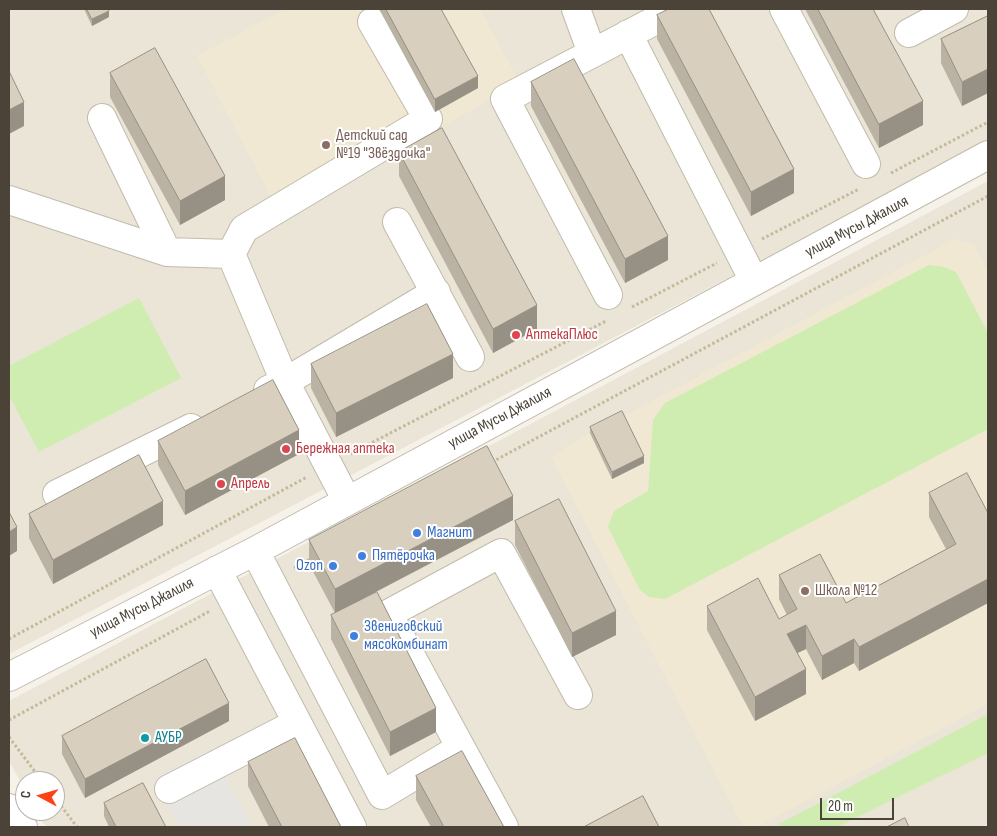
<!DOCTYPE html>
<meta charset="utf-8">
<style>
body{margin:0}
#map{position:relative;width:997px;height:836px;overflow:hidden;background:#f6f2e9;font-family:"Sofia Sans Condensed",sans-serif}
canvas{display:block}
.frame{position:absolute;inset:0;border:10px solid #4b4337;pointer-events:none}
.north{position:absolute;left:15px;top:771px;width:50px;height:50px;box-sizing:border-box;background:#fff;border:1px solid #b7b4af;border-radius:50%;rotate:276deg;font-size:14px;font-weight:700;line-height:20px;text-align:center;color:#4b4337}
.north::after{content:'';display:block;margin:auto;width:18px;height:22px;background:#ff4117;clip-path:polygon(50% 0,100% 100%,50% 72%,0 100%)}
.scale{position:absolute;left:820px;top:798px;width:74px;height:22px;box-sizing:border-box;border:2px solid #4b4337;border-top:0;padding-left:6px;font-size:15px;line-height:18px;white-space:nowrap;color:#4b4337;-webkit-text-stroke:4px #fff;paint-order:stroke}
</style>
<div id="map">
<canvas width="997" height="836"></canvas>
<div class="frame"></div>
<div class="north">С</div>
<div class="scale">20 m</div>
</div>
<script>
const c = document.querySelector('canvas').getContext('2d');
c.lineJoin = 'round';
function fillPath(path, color) { c.fillStyle = color; c.fill(path, 'evenodd'); }
function stroke(path, color, width, dash) { c.strokeStyle = color; c.lineWidth = width; c.lineCap = dash ? 'butt' : 'round'; c.setLineDash(dash || []); c.stroke(path); }
function write(font, color, halo, rows, align = 'center') {
  c.font = font + ' "Sofia Sans Condensed",sans-serif'; c.lineWidth = 4; c.setLineDash([]); c.textBaseline = 'middle'; c.strokeStyle = halo; c.fillStyle = color; for (const [text, x, y, turn = 0] of rows) {
    c.save(); c.translate(x, y); c.rotate((+turn || 0) * Math.PI / 180); c.textAlign = isNaN(turn) ? turn : align; if (halo) c.strokeText(text, 0, 0); c.fillText(text, 0, 0); c.restore();
  }
}
fillPath(new Path2D(`
 M9,9H988V142L9,654Z
 M988,181V827H48L43,823L37,811H55V781H25V790L9,761V701Z`), '#eae5d7');
fillPath(new Path2D(`
 M286,9H480L520,83L281,216L197,56Z
 M955,239L975,246L988,272V704L757,827H743L551,457L590,433L612,479L644,463L622,417Z`), '#f0e8d2');
fillPath(new Path2D(`
 M929,265L944,267L956,272L988,333V429L665,599L649,597L640,590L608,527L614,511L648,491L653,420L665,403Z
 M139,298L181,378L39,452L9,395V366Z
 M988,714V753L837,827H783L779,824Z`), '#cfedb0');
fillPath(new Path2D(`
 M210,748L252,827H179L153,779Z`), '#e7e5e1');
const minor = new Path2D(`
 M576,9L592,53
 M784,9L866,164
 M909,33L954,9
 M628,34L754,281
 M102,118L167,252
 M9,200L167,252L231,254L285,382L436,292
 M397,222L470,357
 M231,254L244,229L428,119L372,22
 M608,295L505,99L677,9
 M268,390L285,382L347,501
 M57,494L191,428
 M255,551L382,795L460,748
 M217,570L352,827
 M9,677L255,551L988,155
 M169,789L297,723
 M9,808L23,827
 M504,827L388,614L501,553L578,695`);
stroke(minor, '#c2bbab', 30);
stroke(new Path2D(`
 M891,173L988,122
 M762,239L859,189
 M632,307L717,263
 M350,454L606,321
 M492,462L988,196
 M294,568L312,558
 M9,639L307,477
 M9,720L210,611
 M9,737L42,781
 M55,798L77,827`), '#c5b89b', 3, [2.5, 2.5]);
stroke(minor, '#fff', 28);
fillPath(new Path2D(`
 M84,9H108L109,17L92,26Z
 M379,9H441L478,88L435,112Z
 M805,9H873L923,125L879,148Z
 M657,15L794,193L751,216L657,39Z
 M988,16V93L962,106L941,63V39Z
 M110,73L225,200L180,225L110,97Z
 M531,82L668,260L625,283L531,106Z
 M399,152L537,329L493,353L399,176Z
 M311,364L453,378L336,437L311,388Z
 M590,427L644,463L612,479L590,433Z
 M158,441L299,454L185,515L158,465Z
 M929,493L988,513V603L859,671L854,663L822,680L806,649L797,653L806,694L755,721L707,630V606L779,619L787,615L779,599V575L846,603L946,549L929,517Z
 M29,514L163,525L53,584L29,538Z
 M513,520L336,613L436,732L390,756L331,639V615L335,613L309,564V540Z
 M515,521L616,635L572,657L515,545Z
 M229,721L85,798L62,754V736Z
 M248,762L341,827H269L248,786Z
 M416,776L504,827H431L416,800Z
 M104,803L166,827H109L104,816Z`), '#bab2a3');
fillPath(new Path2D(`
 M109,11V17L92,26V19Z
 M988,69V93L962,106V82Z
 M478,76V88L435,112V99Z
 M923,101V125L879,148V124Z
 M24,102V126L9,134V110Z
 M794,169V193L751,216V192Z
 M225,176V200L180,225V201Z
 M668,236V260L625,283V259Z
 M537,305V329L493,353V329Z
 M453,354V378L336,437V413Z
 M299,430V454L185,515V491Z
 M644,456V463L612,479V472Z
 M513,496V520L335,613V589Z
 M163,501V525L53,584V560Z
 M17,527V551L9,556V532Z
 M988,579V603L859,671V647Z
 M616,611V635L572,657V633Z
 M806,625V649L787,658V634Z
 M854,639V663L822,680V656Z
 M806,669V694L755,721V697Z
 M229,703V721L85,798V779Z
 M436,708V732L390,756V732Z`), '#979185');
const building = new Path2D(`
 M87,9H108L109,11L92,19Z
 M386,9H441L478,76L435,99Z
 M669,9H709L794,169L751,192L657,15Z
 M818,9H873L923,101L879,124Z
 M988,16V69L962,82L941,39Z
 M155,48L225,176L180,201L110,73Z
 M574,59L668,236L625,259L531,82Z
 M9,71L24,102L9,110Z
 M442,128L537,305L493,329L399,152Z
 M427,304L453,354L336,413L311,364Z
 M273,380L299,430L185,491L158,441Z
 M622,411L644,456L612,472L590,427Z
 M487,446L513,496L335,589L309,540Z
 M139,455L163,501L53,560L29,514Z
 M967,473L988,513V579L859,647L854,639L822,656L806,625L787,634L806,669L755,697L707,606L758,578L779,619L797,609L779,575L820,554L846,603L956,544L929,493Z
 M559,499L616,611L572,633L515,521Z
 M9,512L17,527L9,532Z
 M377,592L436,708L390,732L331,615Z
 M206,659L229,703L85,779L62,736Z
 M295,738L341,827H282L248,762Z
 M462,751L504,827H444L416,776Z
 M143,783L166,827H116L104,803Z
 M643,796L659,827H584Z
 M905,818L909,827H887Z`);
fillPath(building, '#d8cfbe');
stroke(building, '#979185', 1);
for (const [x, y, r, color] of [
 [326,145,5,"#8d6e63"],
 [516,335,5,"#e0444e"],
 [286,449,5,"#e0444e"],
 [221,484,5,"#e0444e"],
 [417,533,5,"#3f7fe0"],
 [362,556,5,"#3f7fe0"],
 [333,566,5,"#3f7fe0"],
 [805,591,5,"#8d6e63"],
 [354,636,5,"#3f7fe0"],
 [145,738,5,"#0f9aa8"]
]) { const dot = new Path2D(); dot.arc(x, y, r, 0, 2 * Math.PI); c.fillStyle = color; c.fill(dot); stroke(dot, '#fff', 2); }
write('16px', '#785e54', '#fff', [
 ["Детский сад",336,136],
 ["№19 \"Звёздочка\"",336,154],
 ["Школа №12",815,591]
], 'left');
write('16px', '#4b4337', '#fff', [
 ["улица Мусы Джалиля",857,227,-28],
 ["улица Мусы Джалиля",500,418,-28],
 ["улица Мусы Джалиля",142,608,-27]
]);
write('16px', '#be3a42', '#fff', [
 ["АптекаПлюс",526,335],
 ["Бережная аптека",296,449],
 ["Апрель",231,484]
], 'left');
write('16px', '#366cbe', '#fff', [
 ["Магнит",427,533],
 ["Пятёрочка",372,556],
 ["Ozon",323,566,"right"],
 ["Звениговский",364,627],
 ["мясокомбинат",364,645]
], 'left');
write('16px', '#0d838f', '#fff', [
 ["АУБР",155,738]
], 'left');
</script>
